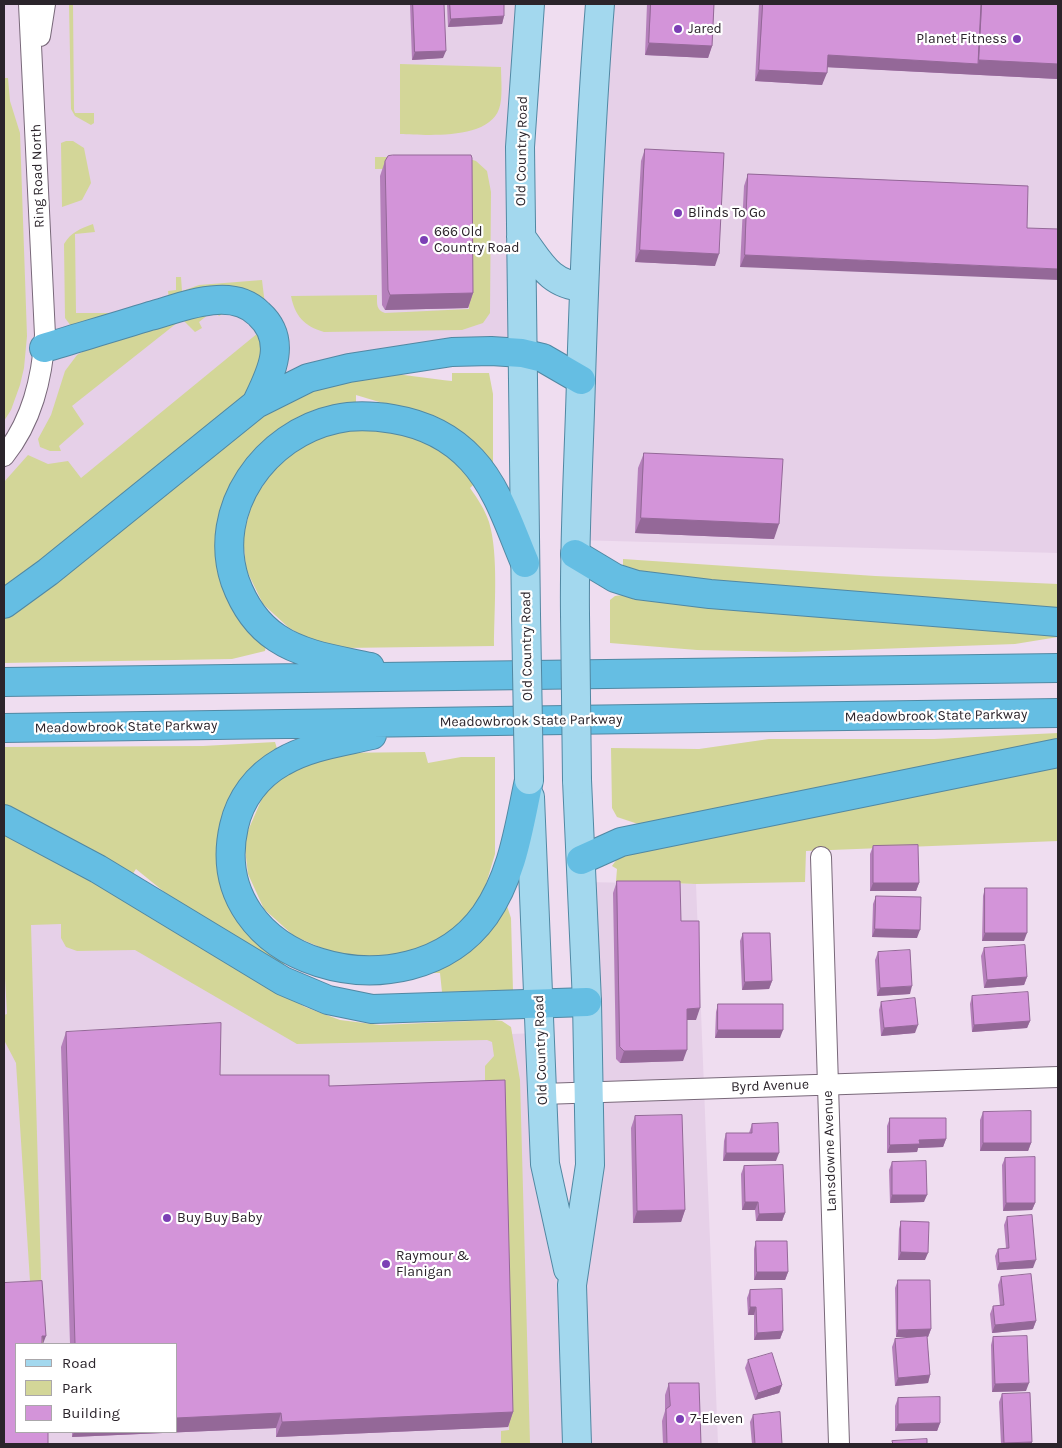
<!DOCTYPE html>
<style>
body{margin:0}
#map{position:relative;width:1062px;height:1448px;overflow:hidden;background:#efddf0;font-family:Karla,sans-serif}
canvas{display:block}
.frame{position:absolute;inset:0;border:5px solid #2b242b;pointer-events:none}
.legend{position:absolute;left:15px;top:1343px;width:162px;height:90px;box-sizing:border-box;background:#fff;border:1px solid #aaa7aa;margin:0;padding:6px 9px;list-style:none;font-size:15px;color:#2b242b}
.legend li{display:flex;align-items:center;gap:10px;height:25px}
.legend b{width:25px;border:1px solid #aaa7aa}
</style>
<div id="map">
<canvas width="1062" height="1448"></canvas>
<div class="frame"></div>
<ul class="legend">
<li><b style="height:6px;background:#a3d8ee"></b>Road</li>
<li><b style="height:14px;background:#d3d698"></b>Park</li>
<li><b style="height:14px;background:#d394d9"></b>Building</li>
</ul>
</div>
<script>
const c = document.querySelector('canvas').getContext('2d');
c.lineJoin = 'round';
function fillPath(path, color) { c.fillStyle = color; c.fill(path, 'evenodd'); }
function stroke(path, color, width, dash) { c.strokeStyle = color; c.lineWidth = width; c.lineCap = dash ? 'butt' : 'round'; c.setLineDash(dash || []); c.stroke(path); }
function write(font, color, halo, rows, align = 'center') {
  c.font = font + ' Karla,sans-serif'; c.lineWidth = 4.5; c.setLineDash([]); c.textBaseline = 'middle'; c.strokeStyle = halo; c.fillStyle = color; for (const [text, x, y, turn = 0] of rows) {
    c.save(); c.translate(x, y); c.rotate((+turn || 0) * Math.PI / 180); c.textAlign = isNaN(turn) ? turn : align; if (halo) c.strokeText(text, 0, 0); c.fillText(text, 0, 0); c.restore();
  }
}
fillPath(new Path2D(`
 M4,4H530L522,353L368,364L4,533Z
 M600,4H1058V553L575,540Z
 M4,876L300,1041L540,1033L571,1283L590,1165L582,882L696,884L718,1444H4ZM16,1344H176V1432H16Z`), '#e6d0e8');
fillPath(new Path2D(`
 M69,4H73L74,110L75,113H94V123L91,125L75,116L71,109Z
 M400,64L501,67C501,79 503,98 499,109C488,140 427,135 400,134Z
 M4,78H8L10,101L20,133L27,336L24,368L20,385L11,410L4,421Z
 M66,141H73L84,148L91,183L82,200L62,207L61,143Z
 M375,157H463L476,161L487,171L491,192L490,313L483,323L462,330L324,332C304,326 295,316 291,296L377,295C377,304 376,310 385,313L469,309L468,173L462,168L375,169Z
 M93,224L95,232L75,234L76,313H115L71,326L65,318L64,244C71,232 80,229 93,224Z
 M176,277H181L182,291L199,285L262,280L265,305L169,300L168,291L176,290Z
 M220,307L225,312L219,316L214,310L199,322L202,328L195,332L182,319L72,406L84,424L59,446L61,451H50L40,447L38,439L51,415L65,371L77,355L98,343Z
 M258,333H266L262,382L4,593V482L28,455L48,464L68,461L81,478Z
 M452,373H489L493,394V465L429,417L356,395V407L312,417L223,529L267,640L265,651L232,659L4,663V617L267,413C306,392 345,373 390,374C411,375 432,379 452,381Z
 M363,425L428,438L479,479L470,488C478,499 485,510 489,522C499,555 494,610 494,646L343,648L316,644L288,627L263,604L246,569L243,536L253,500L276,467L298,447L332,429Z
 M623,559L875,576L1058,584V609L636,577L623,569Z
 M630,594L1058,632V637L1015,644L795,652L697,650L610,643V600L615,596Z
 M1058,733V744L644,826L617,817L612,808L611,748L699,749L769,739H934Z
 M275,742L279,755L224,857L286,959L282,968L184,908L136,869L132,875L4,806V747L203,746Z
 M425,752L428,763L461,757H495V854L486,884L494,890L442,943L377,961L331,952L294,936L264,909L248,874L244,840L263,796L290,770L331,753Z
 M1058,764V841L806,851L805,882L696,884L616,881L617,869L612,866L617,859L628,851Z
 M4,831L102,883L305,1007L340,1020L380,1025L494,1020L502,1021L511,1027L520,1080L530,1444H501V1431L509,1430L500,1095L485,1084V1066L494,1056L492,1042L487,1040L297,1044L135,950L77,951L66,947L61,938V924L31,925L43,1344H34L16,1063L4,1040V1015L7,1014L4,960Z
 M506,903L511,918L513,991L442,992L440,973H422Z`), '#d3d698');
const street = new Path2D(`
 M40,36L45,4
 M4,456C32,421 42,379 45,335L29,4
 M821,857L839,1444
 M542,1094L1058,1077`);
const primary = new Path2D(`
 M521,237C540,262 549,285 584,287
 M575,614C574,536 579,457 581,379C585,254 590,129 600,4
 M526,615L520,147L530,4
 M577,780L587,1002L590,1165L572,1285L577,1444
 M530,797L545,1164L568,1269`);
const highway = new Path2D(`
 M44,348C80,337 115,327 150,316C172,310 194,301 217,300C233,299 248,303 259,314C289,341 270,375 256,404
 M575,554L615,578L637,585L710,594L1058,622
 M4,604L48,572L256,404L308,378L349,368L452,352L491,351L522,353L543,358L581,380
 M370,667C339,660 304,656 277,638C257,625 243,603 235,581C211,509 265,434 336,419C354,415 374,416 393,419C423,424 451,437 472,460C498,488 510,528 525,563
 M4,682L1058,668
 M4,728L1058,713
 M372,735C342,742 309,746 282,762C257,776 240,799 234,826C202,965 409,1021 485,915C513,875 519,827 529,780
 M4,819L98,869L283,981L328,1000L372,1009L587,1002
 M581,860L621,842L1058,753`);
stroke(street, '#786879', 22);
stroke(primary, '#5188a3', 30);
stroke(highway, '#5188a3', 30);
stroke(street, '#fff', 20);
stroke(primary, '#a3d8ee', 28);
stroke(highway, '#65bee3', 28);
const primaryBridge = new Path2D(`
 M575,614L577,780
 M526,615L529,780`);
stroke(primaryBridge, '#5188a3', 30, []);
stroke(primaryBridge, '#a3d8ee', 28);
fillPath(new Path2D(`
 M410,4H444L443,58L412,60Z
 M447,4H504V16L502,24L448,27Z
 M647,4H714L712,46L708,58L645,55Z
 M759,4H1058V79L827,67L822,85L755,81Z
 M645,149L715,266L635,262L641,161Z
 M385,161L473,293L468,308L385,310L382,305L380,176Z
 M748,174L1028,186L740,267L744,186Z
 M644,453L774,539L635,533L638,468Z
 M873,846L919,883L916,891H870V854Z
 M617,881L681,921L696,1020H687L683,1061L620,1063L616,1059L613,893Z
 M985,888L1024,941H982L983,896Z
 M876,896L917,938L872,937L873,904Z
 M743,933L772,981L769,989L742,990L740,941Z
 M984,948L1027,977L1024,985L984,988L981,956Z
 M878,952L910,994L877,996L875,960Z
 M972,996L1030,1021L1027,1028L972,1032L970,1004Z
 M881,1002L915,1033L881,1036L879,1010Z
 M718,1004L780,1038H715L716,1012Z
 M66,1032L220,1075L329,1086L513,1412L508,1427L276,1437V1428L72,1437V1432H176V1344H70L61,1047Z
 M983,1112L1031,1143L1028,1151H980V1120Z
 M635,1116L685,1210L681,1222L633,1223L631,1128Z
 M890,1118L946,1139L943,1147L918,1148L917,1152L887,1153V1126Z
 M752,1124L776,1161H723L724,1141L726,1133H749Z
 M1005,1158L1035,1203L1032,1210L1003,1211L1002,1165Z
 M892,1162L924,1202L890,1203L889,1170Z
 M744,1166L785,1213L782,1221H756L755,1210H742L741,1174Z
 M1007,1217L1033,1268L997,1270L995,1256L998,1249L1006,1248L1004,1225Z
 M901,1221L925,1260H898L899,1229Z
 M756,1241L788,1272L785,1280H754V1249Z
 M1001,1277L1036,1321L1033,1329L992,1333L990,1314L993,1306H1000L998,1285Z
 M898,1280L931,1329L928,1337H927L930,1375L928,1383L895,1386L892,1347L895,1339L910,1337H896L895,1288Z
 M750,1290L783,1331L780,1339L754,1340V1315H748L747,1298Z
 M993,1337L1026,1391L992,1392L991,1345Z
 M748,1360L782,1385L779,1393L755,1400L745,1368Z
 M669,1383L701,1444H663L662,1421L665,1411V1395Z
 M1002,1394L1032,1442V1444H1001L999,1402Z
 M898,1398L940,1423L937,1431H895V1406Z
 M753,1415L782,1444H752L750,1422Z`), '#b57fbb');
fillPath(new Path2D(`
 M504,16L502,24L448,27L451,19Z
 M649,43L712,46L708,58L645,55Z
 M446,51L443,58L412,60L415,52Z
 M828,55L978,64L979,60L1058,64V79L823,67Z
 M759,70L827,73L822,85L755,81Z
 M640,250L719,254L715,266L635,262Z
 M745,255L1058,269V280L740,267Z
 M473,293L468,308L385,310L390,295Z
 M641,518L779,524L774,539L635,533Z
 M873,883H919L916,891H870Z
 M875,929L920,930L917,938L872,937Z
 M985,933H1027L1024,941H982Z
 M1027,977L1024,985L984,988L987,980Z
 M772,981L769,989L742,990L745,982Z
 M912,986L910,994L877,996L880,988Z
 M700,1008L696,1020H683L687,1009Z
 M1030,1021L1027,1028L972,1032L974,1025Z
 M918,1025L915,1033L881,1036L884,1028Z
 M718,1030H783L780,1038H715Z
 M687,1050L683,1061L620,1063L624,1051Z
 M946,1139L943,1147L918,1148L917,1152L887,1153L890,1145L919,1140Z
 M983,1143H1031L1028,1151H980Z
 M726,1153H779L776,1161H723Z
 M892,1195H927L924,1202L890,1203Z
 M745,1202H758L755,1210H742Z
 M1006,1203H1035L1032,1210L1003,1211Z
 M685,1210L681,1222L633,1223L637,1211Z
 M785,1213L782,1221H756L759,1214Z
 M901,1252L928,1253L925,1260H898Z
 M1036,1260L1033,1268L997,1270L999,1263Z
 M757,1272H788L785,1280H754Z
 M750,1307H756L754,1315H748Z
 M1036,1321L1033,1329L992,1333L995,1325Z
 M931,1329L928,1337H896L898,1330Z
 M783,1331L780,1339L754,1340L757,1333Z
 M42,1336H46L43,1344Z
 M930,1375L928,1383L895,1386L898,1378Z
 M1029,1383L1026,1391L992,1392L995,1384Z
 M782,1385L779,1393L755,1400L758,1393Z
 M513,1412L508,1427L276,1437L282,1422Z
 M281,1413L276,1428L72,1437L74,1432H176V1418Z
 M940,1423L937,1431H895L898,1424Z
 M1032,1442V1444H1004V1443Z`), '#946898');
const building = new Path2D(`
 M413,4H444L446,51L415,52Z
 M450,4H504V16L451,19Z
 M651,4H714L712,46L649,43Z
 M763,4H981L978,64L828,55L827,73L759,70Z
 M982,4H1058V64L979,60Z
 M645,149L724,153L719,254L640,250Z
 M393,155H471L472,158L473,293L390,295L388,290L385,161L388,156Z
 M748,174L1028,186L1027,228L1058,229V269L745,255Z
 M644,453L783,459L779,524L641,518Z
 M918,845L919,883H873V846Z
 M617,881H680L681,921H699L700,1008L687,1009V1050L624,1051L620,1047Z
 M985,888H1027V933H985Z
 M876,896L921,897L920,930L875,929Z
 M743,933H770L772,981L745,982Z
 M1025,945L1027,977L987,980L984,948Z
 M910,950L912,986L880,988L878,952Z
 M1028,992L1030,1021L974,1025L972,996Z
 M915,998L918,1025L884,1028L881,1002Z
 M718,1004H783V1030H718Z
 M221,1023L220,1075H329V1086L505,1080L513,1412L282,1422L281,1413L176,1418V1344H75L66,1032Z
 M1031,1111V1143H983V1112Z
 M682,1115L685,1210L637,1211L635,1116Z
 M890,1118H946V1139L919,1140L920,1144L890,1145Z
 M778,1123L779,1153H726V1133H752V1124Z
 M1035,1157V1203H1006L1005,1158Z
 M926,1161L927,1195H892V1162Z
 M783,1165L785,1213L759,1214L758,1202H745L744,1166Z
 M1032,1215L1036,1260L999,1263L998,1249L1009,1248L1007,1217Z
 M901,1221L929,1222L928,1253L901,1252Z
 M756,1241H787L788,1272H757Z
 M1031,1274L1036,1321L995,1325L993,1306L1004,1305L1001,1277Z
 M898,1280H930L931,1329L898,1330Z
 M42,1281L46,1336H42V1344H16V1432H48V1444H4V1283Z
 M782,1289L783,1331L757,1333L756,1307H750V1290Z
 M927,1336L930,1375L898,1378L895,1339Z
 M1027,1336L1029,1383L995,1384L993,1337Z
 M772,1353L782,1385L758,1393L748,1360Z
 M669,1383H699L701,1444H667L666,1409L670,1406Z
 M1030,1393L1032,1442L1004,1443L1002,1394Z
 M940,1397V1423L898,1424V1398Z
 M780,1412L782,1444H755L753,1415Z
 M927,1439V1444H893L892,1441Z`);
fillPath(building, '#d394d9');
stroke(building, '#946898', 1);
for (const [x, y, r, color] of [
 [678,29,5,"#7c3fb5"],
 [1017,39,5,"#7c3fb5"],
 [678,213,5,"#7c3fb5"],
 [424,240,5,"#7c3fb5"],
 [167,1218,5,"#7c3fb5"],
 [386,1264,5,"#7c3fb5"],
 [680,1419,5,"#7c3fb5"]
]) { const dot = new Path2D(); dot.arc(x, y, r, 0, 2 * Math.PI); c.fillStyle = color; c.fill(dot); stroke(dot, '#fff', 2); }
write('14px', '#2b242b', '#fff', [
 ["Jared",688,29],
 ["Planet Fitness",1007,39,"right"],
 ["Blinds To Go",688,213],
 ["666 Old",434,232],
 ["Country Road",434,248],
 ["Buy Buy Baby",177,1218],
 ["Raymour &",396,1256],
 ["Flanigan",396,1272],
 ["7-Eleven",690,1419]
], 'left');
write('14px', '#2b242b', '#fff', [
 ["Old Country Road",522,151,-89],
 ["Ring Road North",38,176,-92],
 ["Old Country Road",527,646,-91],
 ["Meadowbrook State Parkway",936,716,-1],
 ["Meadowbrook State Parkway",531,721,-1],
 ["Meadowbrook State Parkway",126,727,-1],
 ["Old Country Road",541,1050,-92],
 ["Byrd Avenue",770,1086,-2],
 ["Lansdowne Avenue",830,1151,-92]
]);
</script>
